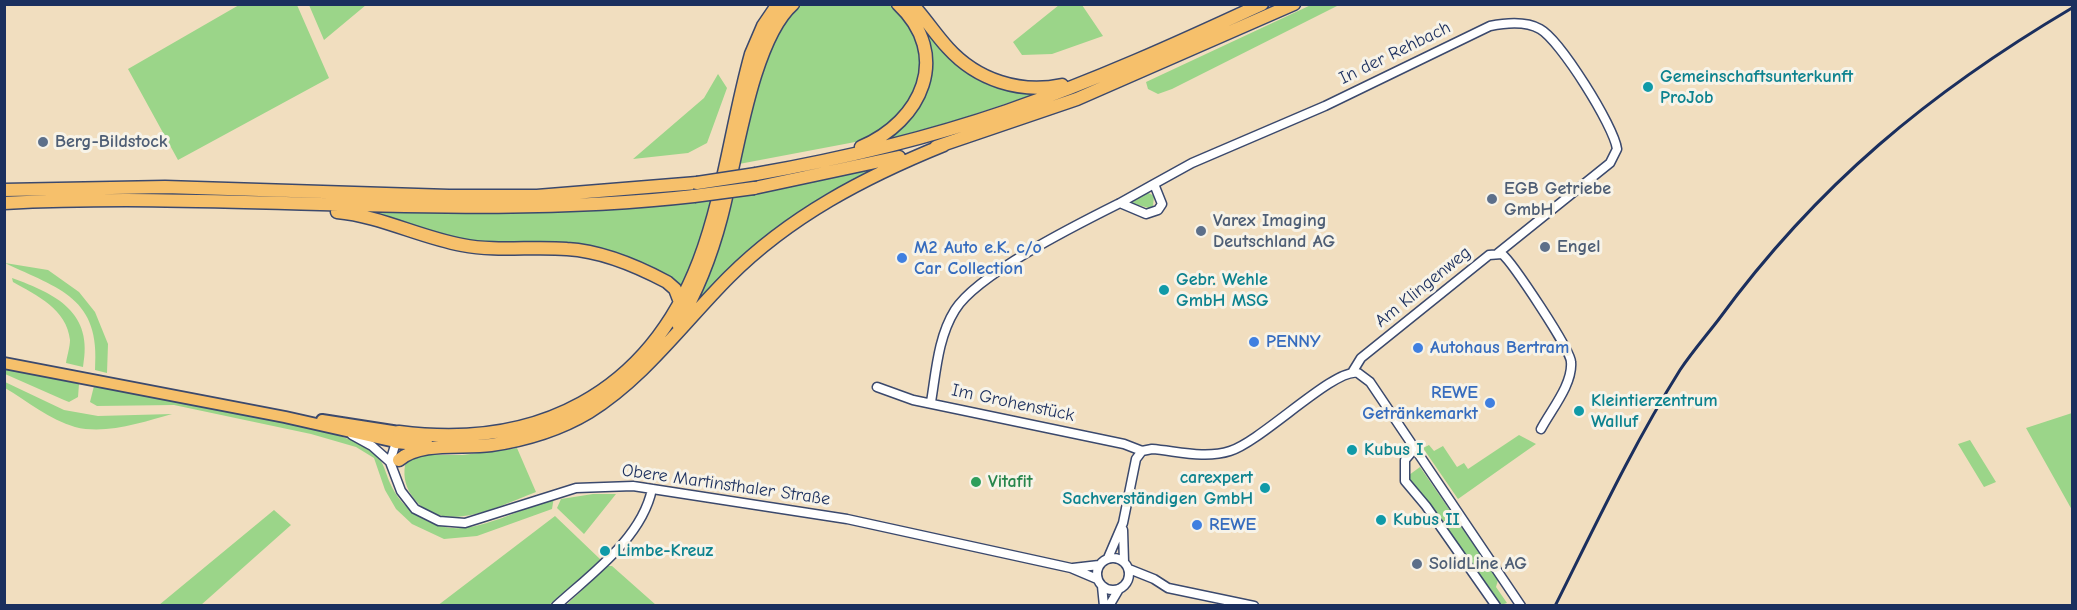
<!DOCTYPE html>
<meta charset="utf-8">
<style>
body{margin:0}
#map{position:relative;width:2077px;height:610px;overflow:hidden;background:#f1debf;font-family:"Comic Neue",sans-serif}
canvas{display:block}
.frame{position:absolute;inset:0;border:6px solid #1b2f5e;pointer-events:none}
</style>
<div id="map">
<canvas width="2077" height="610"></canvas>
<div class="frame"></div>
</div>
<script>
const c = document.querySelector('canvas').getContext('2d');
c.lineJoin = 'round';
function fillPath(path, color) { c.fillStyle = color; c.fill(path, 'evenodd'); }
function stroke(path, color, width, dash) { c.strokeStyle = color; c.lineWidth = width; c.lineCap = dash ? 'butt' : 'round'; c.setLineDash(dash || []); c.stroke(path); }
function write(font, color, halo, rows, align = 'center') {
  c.font = font + ' "Comic Neue",sans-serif'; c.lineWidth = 6; c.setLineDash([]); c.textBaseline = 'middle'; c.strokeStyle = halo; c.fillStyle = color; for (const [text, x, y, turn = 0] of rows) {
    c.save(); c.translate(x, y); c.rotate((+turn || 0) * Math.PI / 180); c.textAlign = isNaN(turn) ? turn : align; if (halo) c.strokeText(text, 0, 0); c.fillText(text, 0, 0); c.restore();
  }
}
fillPath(new Path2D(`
 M797,4H893L901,11L921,49V79L911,105L871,139L739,164L761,68L773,35Z
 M1313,4L1339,5L1172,89L1158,94L1148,89L1146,82Z
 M297,5L329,78L178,160L128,69L239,5Z
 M309,5H366L324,40Z
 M1059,5H1082L1103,36L1052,54L1022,55L1013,42Z
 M917,20L965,67L1044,91L960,119L886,140L910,118L923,97Z
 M718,74L727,88L707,143L688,153L633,159L704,98Z
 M887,163L844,187L691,308L730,203L736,195Z
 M1147,192L1154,196L1153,206L1149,208L1131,203Z
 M714,200L681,291L635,262L447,237L360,210L556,212Z
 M5,263L48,270L79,292L95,312L108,344L107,373L95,370C101,297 59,289 5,263Z
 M12,278C56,294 94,312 83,367L66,363C67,356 70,347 70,340C67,309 36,295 13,282Z
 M4,368L79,384L78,397L69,402L64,400L5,374Z
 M5,382L64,410L98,416L172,414C143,422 106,435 75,427C50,420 27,401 5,388Z
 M94,386C146,396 199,405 251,415C289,423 331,430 366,446C382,454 384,469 390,483C400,506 421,522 445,527C475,534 525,508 554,497L552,509L477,536L444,539L412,524L396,509L385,490L374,458L356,447L311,434L174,405L97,406L90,402Z
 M2072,413V510L2026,428Z
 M1519,435L1536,444L1458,499L1423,448L1429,445L1434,451L1443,446L1457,467L1464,463L1468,469Z
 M1970,440L1996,482L1984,487L1958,444Z
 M517,448L536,492C501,505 445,536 415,500C406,489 403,478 405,465L416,455H463Z
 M1420,467L1498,580L1496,587L1507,603L1501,605L1431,505L1408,483L1409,475Z
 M593,494H616L584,534L557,508L561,499Z
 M274,510L291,525L201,605H159Z
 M555,516L601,560L549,605L437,606Z
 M608,566H612L656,605H566Z`), '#9bd589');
const minor = new Path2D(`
 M1154,184L1192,163L1325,106L1490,26C1505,23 1526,21 1540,29C1560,40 1614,126 1617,149L1610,163L1498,253
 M1353,371L1361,358L1489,255L1502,254C1512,262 1571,350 1571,362C1573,384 1551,410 1541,429
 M877,387L913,400L1124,444L1142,451
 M931,402C936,372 938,337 955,310C977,274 1080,223 1120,203L1146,214L1158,210L1162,204L1154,184L1120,203
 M352,435L372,446L390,462
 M396,442L390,462L401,491L415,509L439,521L465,523L576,488L633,486L847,519L1071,568L1097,579
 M1415,448L1405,460V481L1426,506L1496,606
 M1142,451L1152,449C1177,451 1205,459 1230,451C1262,441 1335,367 1358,373L1370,382L1521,606
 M1123,530L1124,562
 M1097 574a16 16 0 1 1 32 0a16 16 0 1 1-32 0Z
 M1108,558L1123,523L1136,459L1142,451
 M1073,568L1099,565
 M1129,569L1154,579L1168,588L1254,606
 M1102,586L1104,606
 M556,606C591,574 642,538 652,489
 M1109,606L1119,589`);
const major = new Path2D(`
 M4,363L285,417L396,442L398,435
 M322,420L399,432`);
const highway = new Path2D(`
 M912,4C925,18 935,34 948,48C977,80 1020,94 1062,85
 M861,147C922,121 952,55 898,4
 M936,147L1077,99L1294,4
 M756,174C841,159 925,139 1007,111C1094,81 1178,43 1262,4
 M754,188L899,157
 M4,190L165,187L449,196H537L697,183
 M4,203C235,191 465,222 694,196
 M337,212C380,216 419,237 462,245C497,252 532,246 567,249C602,251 637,266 667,282L675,289L680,302
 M678,324C698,290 711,256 721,218C736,163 751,41 793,4
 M399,432C537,450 648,394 699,261C724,195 732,122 751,54L763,26L778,4
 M396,442L427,445
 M399,460C421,441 463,449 491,445C525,440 559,430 589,412C644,378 684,322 729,277C790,216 865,177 944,145`);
stroke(minor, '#3b496d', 11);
stroke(major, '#3b496d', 14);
stroke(highway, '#3b496d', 15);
stroke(minor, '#fff', 8);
stroke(major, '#f6c06b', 10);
stroke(highway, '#f6c06b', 12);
stroke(new Path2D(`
 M1555,606C1595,526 1633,445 1680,370C1692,352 1706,336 1719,319C1817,185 1930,92 2072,8`), '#1b2f5e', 3);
const highwayBridge = new Path2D(`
 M697,183L756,174
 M694,196L754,188`);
stroke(highwayBridge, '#3b496d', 15, []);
stroke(highwayBridge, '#f6c06b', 12);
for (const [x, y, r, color] of [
 [1648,87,6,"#0f9aa8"],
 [43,142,6,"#5c6f8a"],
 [1492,199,6,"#5c6f8a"],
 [1201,231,6,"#5c6f8a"],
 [1545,247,6,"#5c6f8a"],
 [902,258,6,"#3f7fe0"],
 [1164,290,6,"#0f9aa8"],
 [1254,342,6,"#3f7fe0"],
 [1418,348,6,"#3f7fe0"],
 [1490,403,6,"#3f7fe0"],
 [1579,411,6,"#0f9aa8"],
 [1352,450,6,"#0f9aa8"],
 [976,482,6,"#2e9e5b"],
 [1265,488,6,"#0f9aa8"],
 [1381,520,6,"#0f9aa8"],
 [1197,525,6,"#3f7fe0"],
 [605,551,6,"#0f9aa8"],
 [1417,564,6,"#5c6f8a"]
]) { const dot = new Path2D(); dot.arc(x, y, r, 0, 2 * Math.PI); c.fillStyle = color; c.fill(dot); stroke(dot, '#f7f3e8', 2); }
write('18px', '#1b2f5e', '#f7f3e8', [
 ["In der Rehbach",1395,53,-26],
 ["Am Klingenweg",1423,287,-39],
 ["Im Grohenstück",1013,403,12],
 ["Obere Martinsthaler Straße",726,485,8]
]);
write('bold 18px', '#0d838f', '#f7f3e8', [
 ["Gemeinschaftsunterkunft",1660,77],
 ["ProJob",1660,98],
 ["Gebr. Wehle",1176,280],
 ["GmbH MSG",1176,301],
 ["Kleintierzentrum",1591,401],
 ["Walluf",1591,422],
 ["Kubus I",1364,450],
 ["carexpert",1253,478,"right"],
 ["Sachverständigen GmbH",1253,499,"right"],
 ["Kubus II",1393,520],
 ["Limbe-Kreuz",617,551]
], 'left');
write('bold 18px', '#4e5e75', '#f7f3e8', [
 ["Berg-Bildstock",55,142],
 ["EGB Getriebe",1504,189],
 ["GmbH",1504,210],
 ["Varex Imaging",1213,221],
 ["Deutschland AG",1213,242],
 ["Engel",1557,247],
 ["SolidLine AG",1429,564]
], 'left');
write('bold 18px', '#366cbe', '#f7f3e8', [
 ["M2 Auto e.K. c/o",914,248],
 ["Car Collection",914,269],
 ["PENNY",1266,342],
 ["Autohaus Bertram",1430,348],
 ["REWE",1478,393,"right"],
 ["Getränkemarkt",1478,414,"right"],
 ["REWE",1209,525]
], 'left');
write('bold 18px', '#27864d', '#f7f3e8', [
 ["Vitafit",988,482]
], 'left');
</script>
